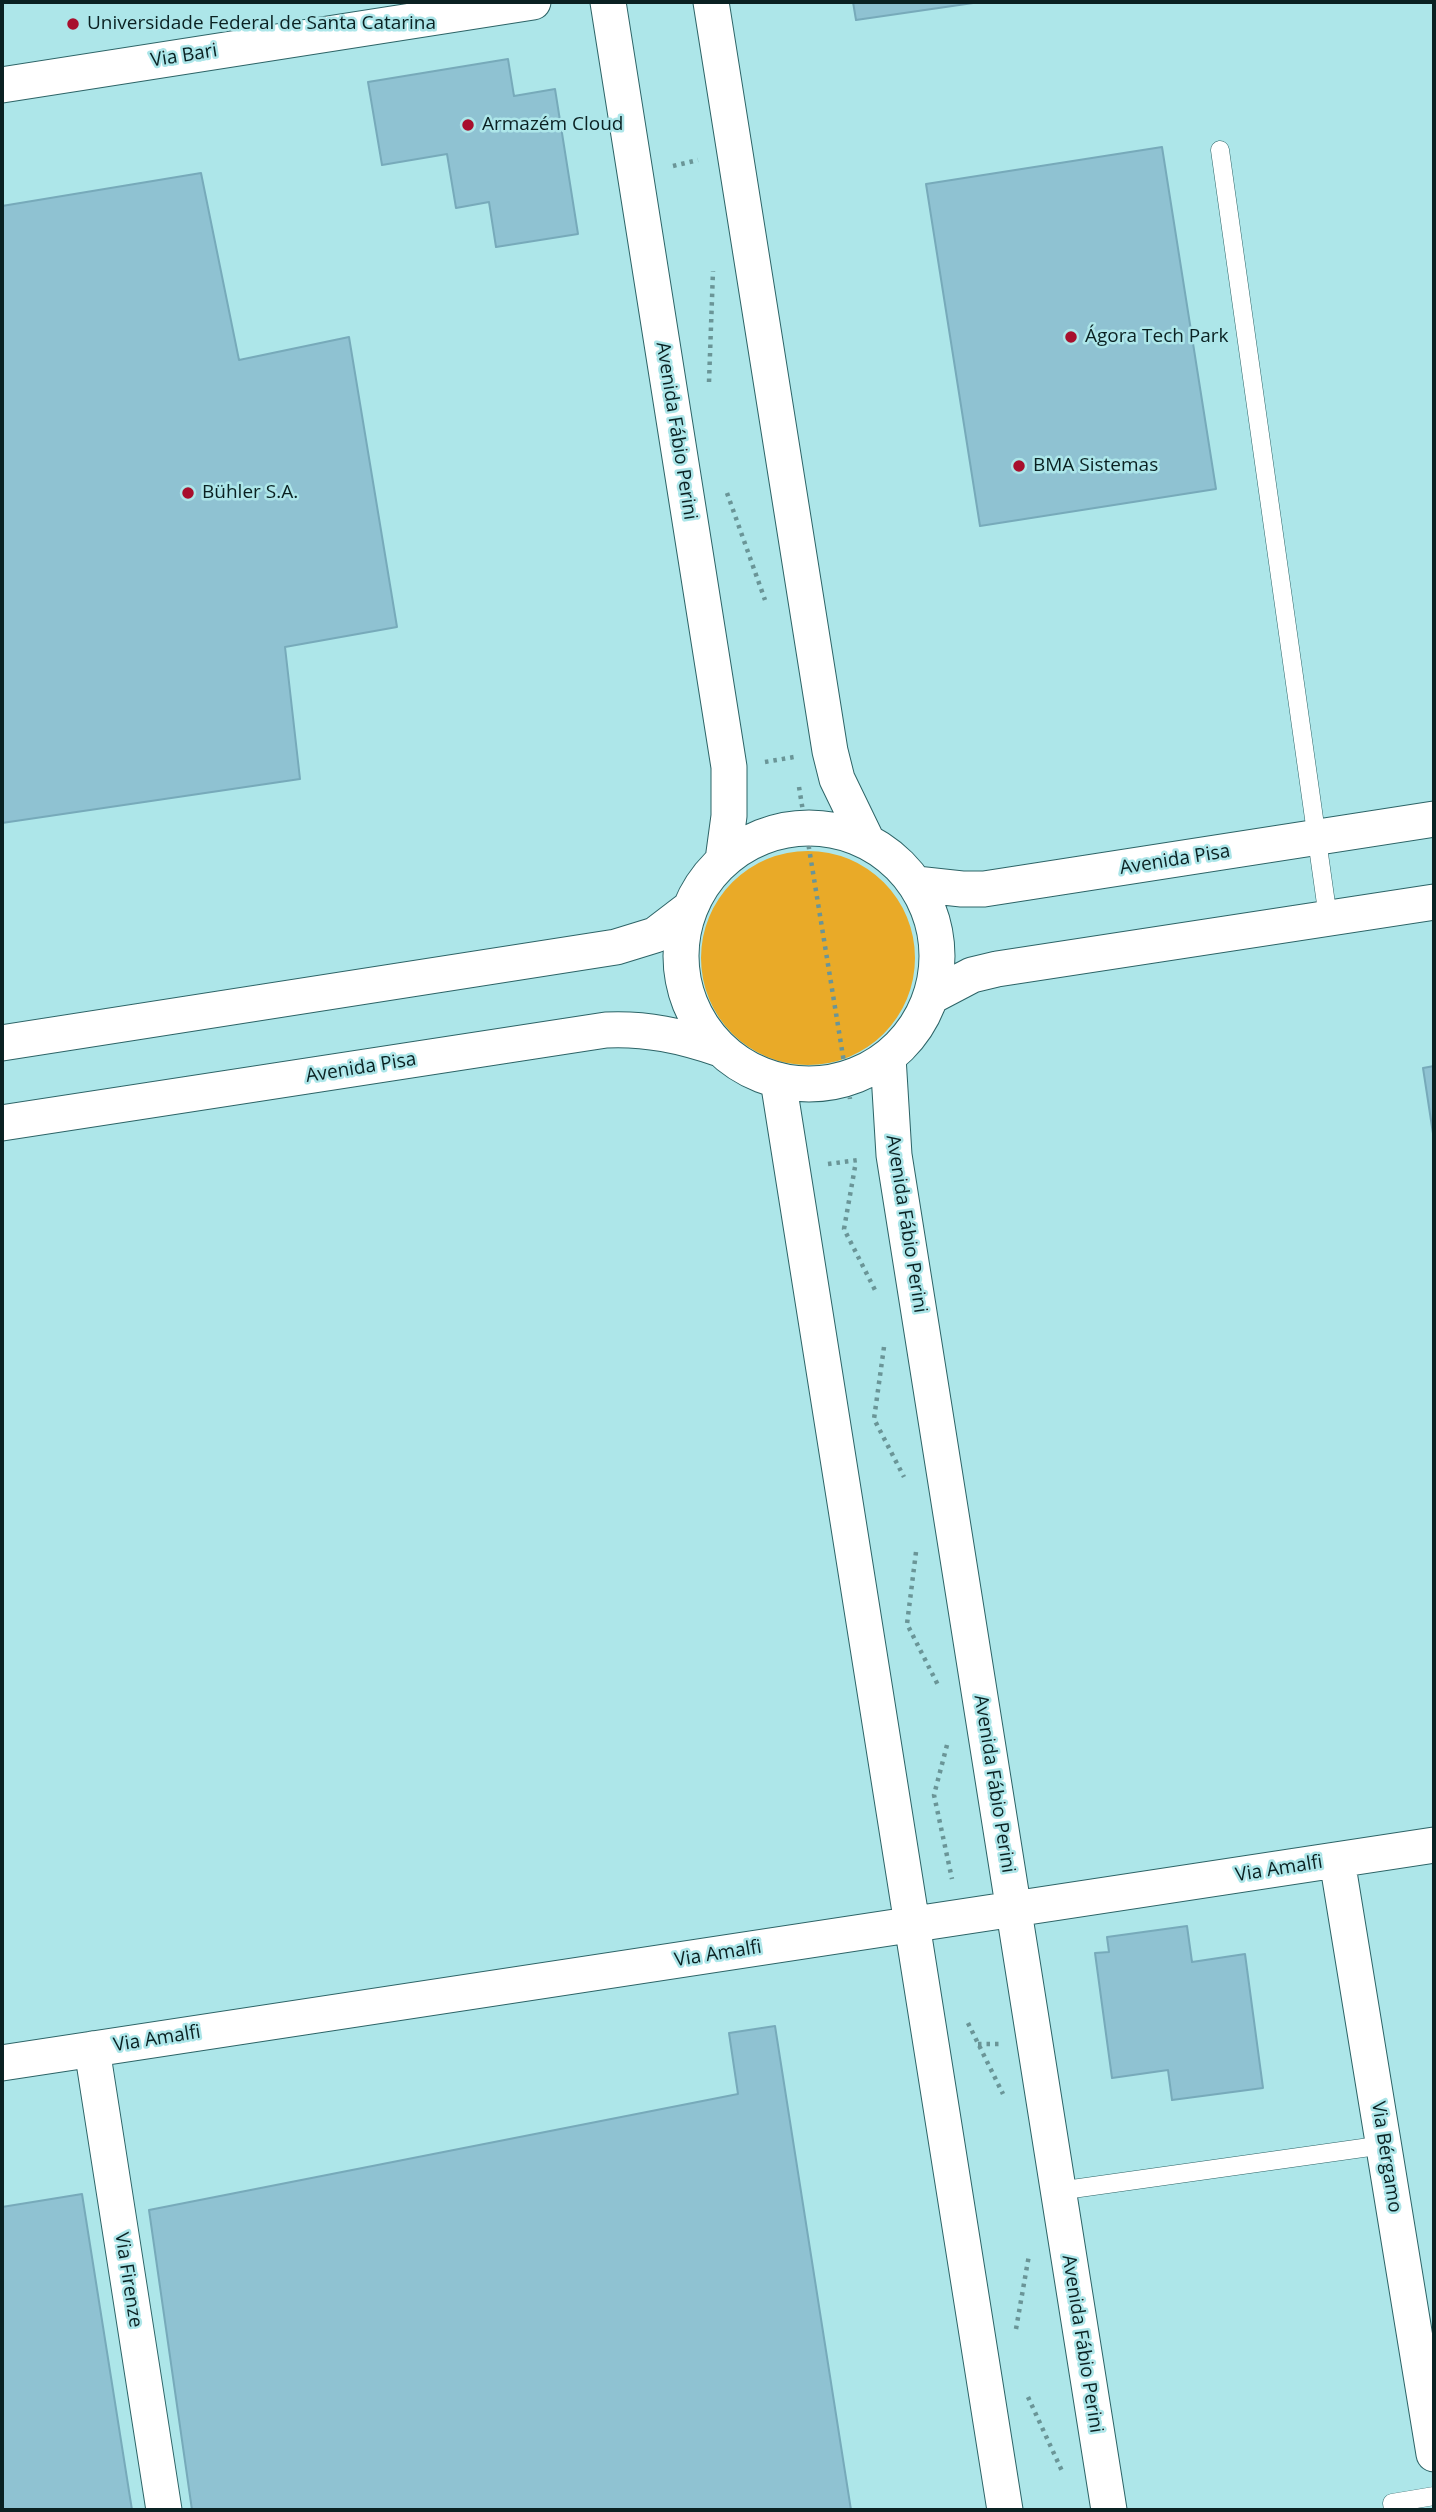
<!DOCTYPE html>
<meta charset="utf-8">
<style>
body{margin:0}
#map{position:relative;width:1436px;height:2512px;overflow:hidden;background:#ade6e9;font-family:"Open Sans",sans-serif}
canvas{display:block}
.frame{position:absolute;inset:0;border:4px solid #0a2122;pointer-events:none}
</style>
<div id="map">
<canvas width="1436" height="2512"></canvas>
<div class="frame"></div>
</div>
<script>
const c = document.querySelector('canvas').getContext('2d');
c.lineJoin = 'round';
function fillPath(path, color) { c.fillStyle = color; c.fill(path, 'evenodd'); }
function stroke(path, color, width, dash) { c.strokeStyle = color; c.lineWidth = width; c.lineCap = dash ? 'butt' : 'round'; c.setLineDash(dash || []); c.stroke(path); }
function write(font, color, halo, rows, align = 'center') {
  c.font = font + ' "Open Sans",sans-serif'; c.lineWidth = 5; c.setLineDash([]); c.textBaseline = 'middle'; c.strokeStyle = halo; c.fillStyle = color; for (const [text, x, y, turn = 0] of rows) {
    c.save(); c.translate(x, y); c.rotate((+turn || 0) * Math.PI / 180); c.textAlign = isNaN(turn) ? turn : align; if (halo) c.strokeText(text, 0, 0); c.fillText(text, 0, 0); c.restore();
  }
}
fillPath(new Path2D(`
 M701 958a107 107 0 1 1 214 0a107 107 0 1 1-214 0Z`), '#e9aa28');
const building = new Path2D(`
 M853,2H980L856,20Z
 M508,59L514,96L555,89L578,234L496,247L489,202L456,208L447,154L382,165L368,82Z
 M1162,147L1216,489L980,526L926,184Z
 M201,173L239,360L349,337L397,627L285,647L300,779L2,823V206Z
 M1434,1066V1140L1423,1068Z
 M1187,1926L1192,1962L1245,1954L1263,2088L1172,2100L1168,2070L1112,2078L1095,1953L1109,1952L1107,1937Z
 M775,2026L851,2510H192L149,2210L738,2094L729,2033Z
 M82,2194L132,2510H2V2207Z`);
fillPath(building, '#8fc2d2');
stroke(building, '#77aaba', 2);
const lane = new Path2D(`
 M1220,150L1328,918
 M1058,2191L1384,2145
 M1393,2510L1392,2503L1434,2496`);
const street = new Path2D(`
 M608,2L729,767V816L723,860
 M711,2L830,751L837,779L867,841
 M2,85L533,2
 M681 956a128 128 0 1 1 256 0a128 128 0 1 1-256 0Z
 M916,884L962,889H984L1434,819
 M932,996L972,975L997,969L1434,902
 M2,1043L616,947L655,935L689,909
 M888,1057L894,1155L1109,2510
 M778,1080L1005,2510
 M2,1123L606,1030C646,1028 682,1036 720,1049
 M1337,1860L1434,2454
 M92,2049L164,2510
 M2,2063L1434,1845`);
stroke(lane, '#2d6467', 19);
stroke(street, '#2d6467', 37);
stroke(new Path2D(`
 M673,166L698,160
 M709,382L713,271
 M727,493L765,600
 M765,762L794,757
 M799,787L850,1099
 M828,1164L858,1160
 M855,1167L844,1229L875,1290
 M884,1347L874,1419L904,1477
 M916,1552L907,1624L938,1685
 M947,1745L934,1795L952,1879
 M968,2023L1003,2094
 M978,2044H999
 M1016,2329L1029,2255
 M1028,2397L1062,2471`), '#6a9597', 4.5, [3.5, 5]);
stroke(lane, '#fff', 18);
stroke(street, '#fff', 35);
for (const [x, y, r, color] of [
 [73,24,7,"#a80f2d"],
 [468,125,7,"#a80f2d"],
 [1071,337,7,"#a80f2d"],
 [1019,466,7,"#a80f2d"],
 [188,493,7,"#a80f2d"]
]) { const dot = new Path2D(); dot.arc(x, y, r, 0, 2 * Math.PI); c.fillStyle = color; c.fill(dot); stroke(dot, '#ade6e9', 2.5); }
write('19px', '#0a2122', '#ade6e9', [
 ["Universidade Federal de Santa Catarina",87,24],
 ["Armazém Cloud",482,125],
 ["Ágora Tech Park",1085,337],
 ["BMA Sistemas",1033,466],
 ["Bühler S.A.",202,493]
], 'left');
write('19px', '#0a2122', '#ade6e9', [
 ["Via Bari",184,56,-9],
 ["Avenida Fábio Perini",676,431,81],
 ["Avenida Pisa",1175,860,-9],
 ["Avenida Pisa",361,1068,-9],
 ["Avenida Fábio Perini",906,1224,81],
 ["Avenida Fábio Perini",994,1784,81],
 ["Via Amalfi",1279,1869,-9],
 ["Via Amalfi",718,1954,-9],
 ["Via Amalfi",157,2039,-9],
 ["Via Bérgamo",1386,2157,81],
 ["Via Firenze",128,2280,81],
 ["Avenida Fábio Perini",1082,2344,81]
]);
</script>
